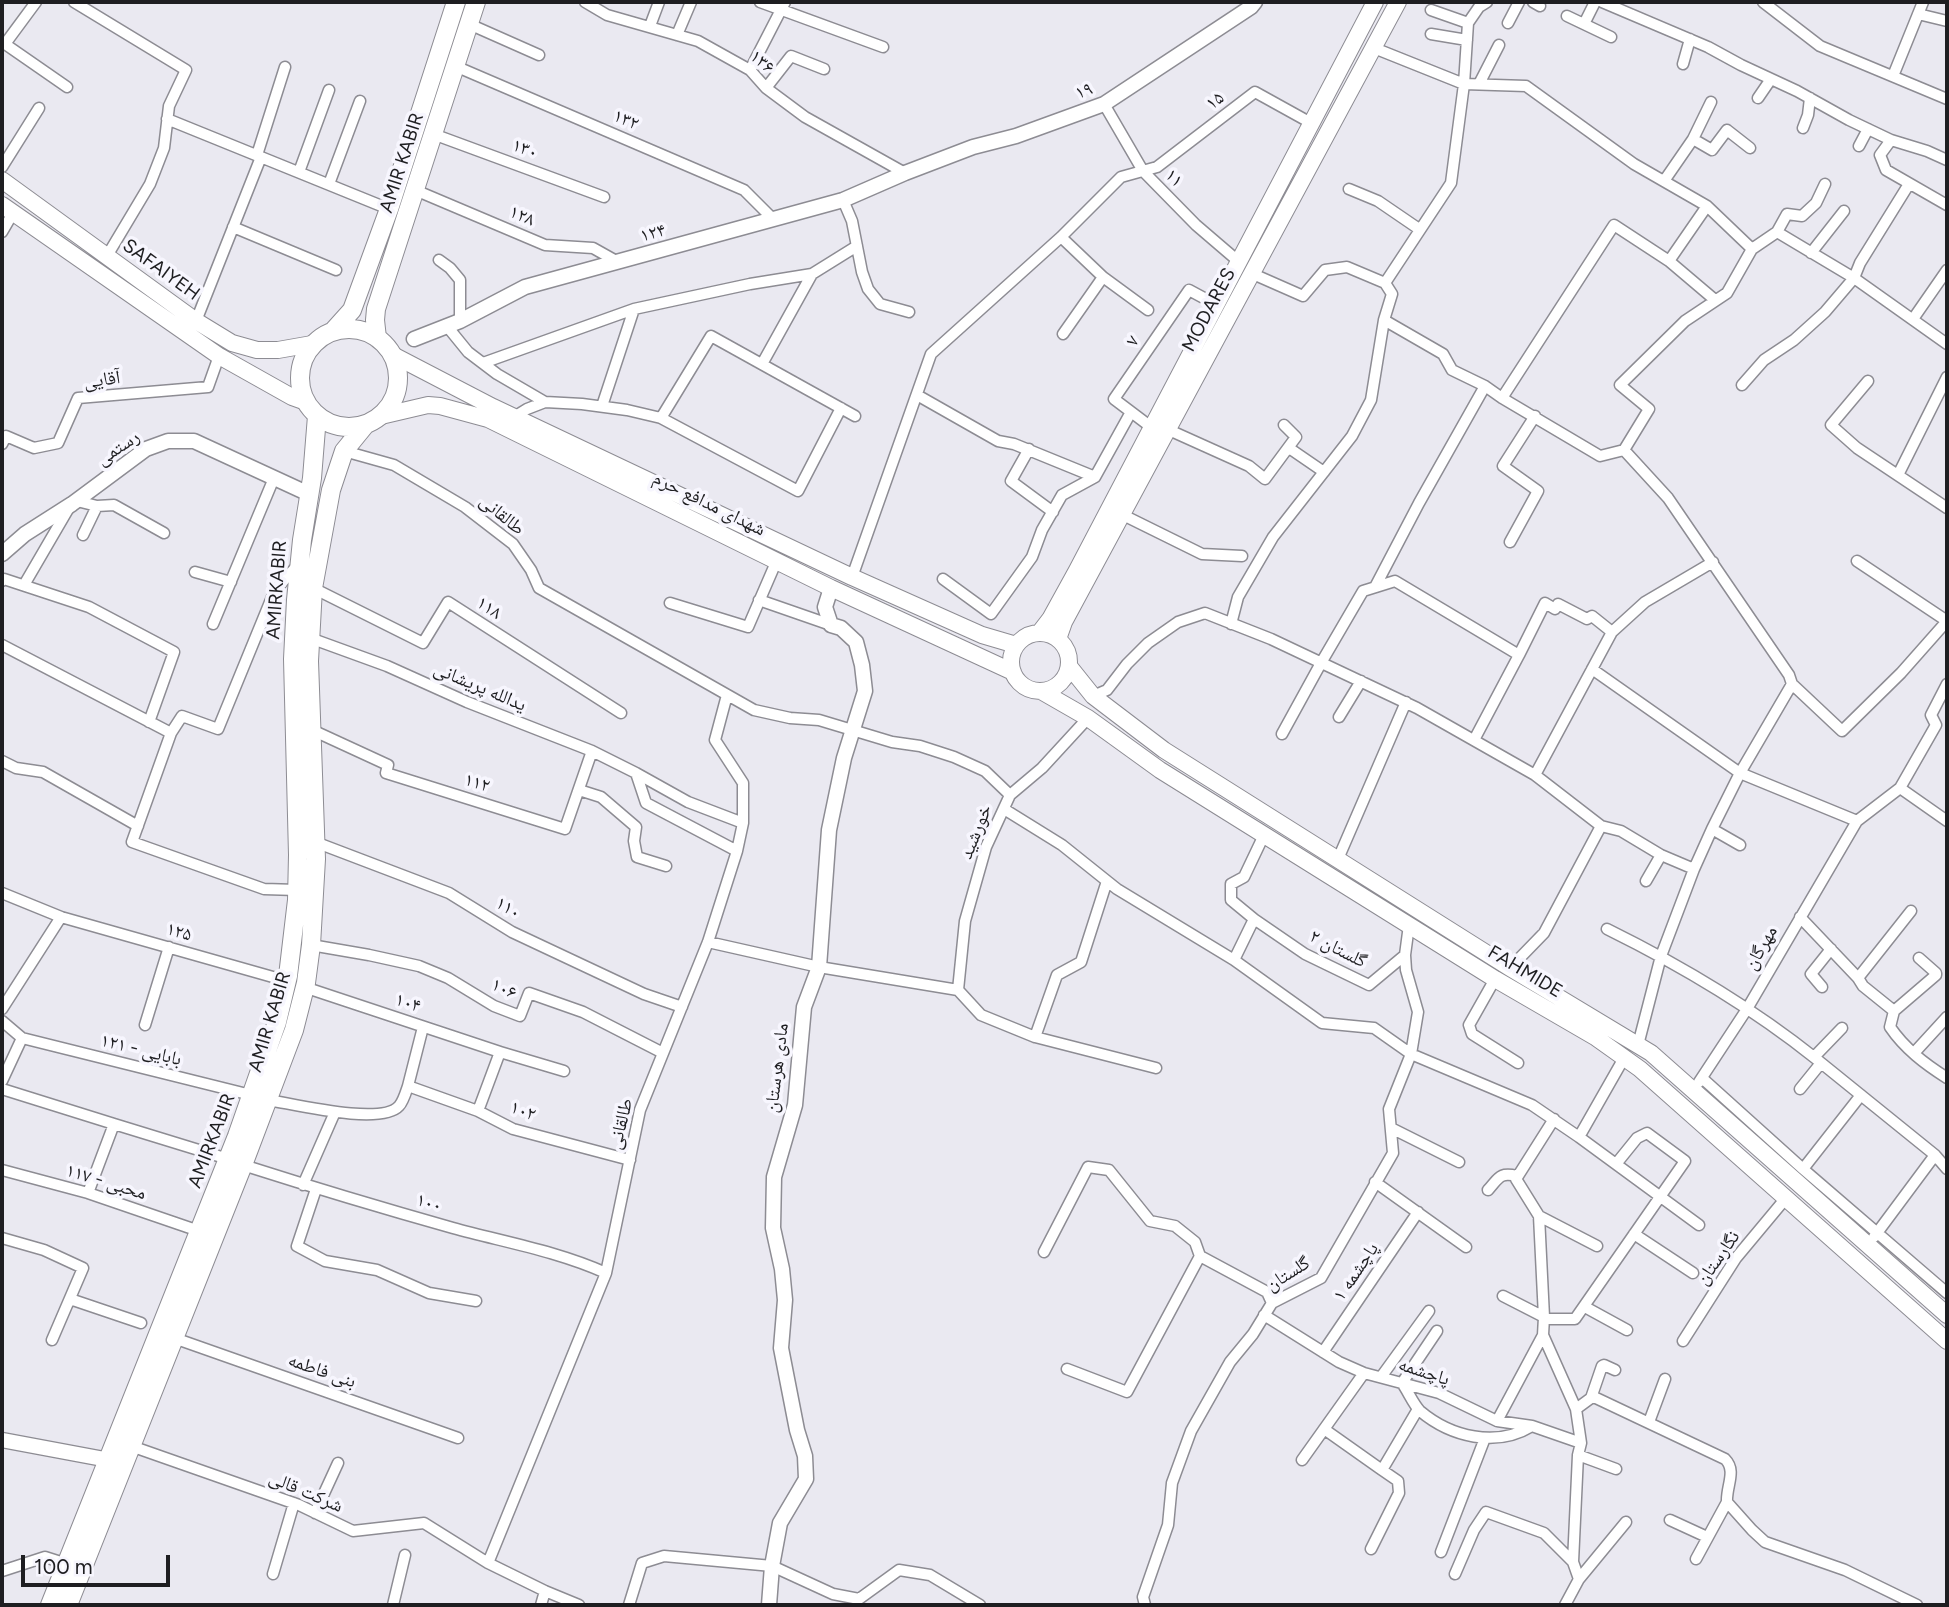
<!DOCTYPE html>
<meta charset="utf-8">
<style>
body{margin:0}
#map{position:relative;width:1949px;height:1607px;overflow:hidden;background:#eae9f1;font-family:Figtree,sans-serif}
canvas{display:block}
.frame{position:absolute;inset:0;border:4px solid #1e1e21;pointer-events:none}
.scale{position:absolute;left:21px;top:1555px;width:149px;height:32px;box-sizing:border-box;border:4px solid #1e1e21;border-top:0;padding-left:9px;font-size:21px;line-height:24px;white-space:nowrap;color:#1e1e21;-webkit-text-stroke:5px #f7f6fe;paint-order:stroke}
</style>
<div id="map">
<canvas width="1949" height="1607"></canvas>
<div class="frame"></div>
<div class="scale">100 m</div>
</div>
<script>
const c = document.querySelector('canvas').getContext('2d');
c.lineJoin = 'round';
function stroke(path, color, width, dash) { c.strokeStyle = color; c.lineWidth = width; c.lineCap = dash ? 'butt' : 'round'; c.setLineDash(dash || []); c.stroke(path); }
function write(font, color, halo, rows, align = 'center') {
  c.font = font + ' Figtree,"Noto Naskh Arabic",sans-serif'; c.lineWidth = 7; c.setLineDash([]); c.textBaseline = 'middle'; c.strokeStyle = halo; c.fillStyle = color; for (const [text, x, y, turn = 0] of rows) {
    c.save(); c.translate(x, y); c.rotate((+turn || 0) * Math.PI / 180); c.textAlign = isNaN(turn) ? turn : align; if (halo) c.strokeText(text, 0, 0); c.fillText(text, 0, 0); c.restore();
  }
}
const minor = new Path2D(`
 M36,2L5,44L67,87
 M74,2L186,70L169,106L164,148L150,184L107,256
 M585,2L607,15L698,41L750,70L766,88L805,117L905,173
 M760,2L883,47
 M1533,2L1540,6
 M1602,2L1708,47L1741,65L1797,91L1849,120L1891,140L1927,151L1947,160
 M1763,2L1820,46L1947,99
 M1431,10L1468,23
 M1918,14L1947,21
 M1567,16L1611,37
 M1508,23L1519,2
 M469,24L539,55
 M1584,24L1595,2
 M650,26L659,2
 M1431,34L1467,40
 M677,35L691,2
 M1374,48L1464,84L1526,86L1634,164L1707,206L1752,249L1777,232L1854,278L1947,344
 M1683,64L1690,39
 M455,66L744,190L774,220
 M750,70L785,2
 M1893,76L1923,2
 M1479,84L1499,45
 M766,88L791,56L824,69
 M1758,98L1771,79
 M1104,104L1143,171L1196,225L1238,261
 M167,119L389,209
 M1803,128L1808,115L1810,98
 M433,134L604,197
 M1693,139L1711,102
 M1891,140L1880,155L1886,170L1947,205
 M1859,146L1868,129
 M257,155L285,67
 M2,167L39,108
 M299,172L329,90
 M1664,181L1693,139L1712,150L1727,130L1750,148
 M329,184L360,101
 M1349,189L1378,201L1419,229
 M415,190L545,245L593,248L618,262
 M843,200L852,221L862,272L868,289L880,304L909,312
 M233,227L336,270
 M2,232L13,213
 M1777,232L1787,214L1802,216L1816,203L1825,184
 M1061,237L1103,277L1148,310
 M1811,253L1844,211
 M439,260L450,268L460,280V321
 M1669,261L1715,300
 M1253,274L1303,296L1325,270L1347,267L1385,283
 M1385,283L1451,183L1464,84L1468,23L1479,7L1487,2
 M1913,319L1947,270
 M1384,320L1443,354L1452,370L1485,386L1502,398L1600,456L1624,450L1668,498L1789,675L1792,684L1740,773L1712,829L1694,869L1661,956L1638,1045
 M196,321L261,157
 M446,325L468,352L497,374L545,402
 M1063,334L1103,277
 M483,363L634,309L750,284L812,274L857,246
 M762,364L812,274
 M1868,381L1831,425L1857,448L1947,508
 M1742,385L1764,360L1794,340L1825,312L1854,278L1860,263L1909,184
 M917,395L998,441L1014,444L1095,477
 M1502,398L1614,225L1669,261L1707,206
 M602,406L634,309
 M514,417L527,409L545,402L582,404L627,410L661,418L798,491L841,408
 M661,418L711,336L855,416
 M1151,427L1114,399L1189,290L1215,304
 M1169,430L1249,466L1265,479L1296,437L1284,425
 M2,444L6,436L34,448L58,443L78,398L208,387L219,356
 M1289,448L1324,472
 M1029,449L1011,481L1053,512
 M1624,450L1649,409L1620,385L1685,321L1727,293L1752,249
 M344,451L394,465L465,507L513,544L531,570L539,588L754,710L790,718L819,720L892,742L920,746L954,757L985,771L1010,795
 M1898,475L1947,377
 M77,501L97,506L83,535
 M97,506L114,505L164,533
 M1123,515L1202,554L1242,556
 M1510,542L1538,491L1503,466L1535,416
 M1857,561L1947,621
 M195,572L231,582
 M852,577L931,354L1061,237L1121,177L1157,167L1255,92L1311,123
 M943,579L991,614L1032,557L1042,530L1062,495L1095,477L1131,412
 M2,581L4,579L89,607L174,652L149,722
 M24,585L70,506
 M1375,587L1419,503L1485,386
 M313,588L423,643L448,602L621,713
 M759,600L831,625
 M670,603L748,627L777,560
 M213,624L274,478
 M1231,624L1238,597L1273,537L1352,436L1371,400L1384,320L1392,294L1385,283
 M310,638L387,666L467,702L592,751L636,773L688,802L743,823
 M2,645L171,733L132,842L264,889L297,890
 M1519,655L1545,603L1555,609L1558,604L1587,619L1592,616L1612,632
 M1592,669L1740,773L1857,821L1900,788L1947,821
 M1792,684L1842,731L1901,673L1947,621
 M1093,696L1107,690L1127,664L1148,643L1178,622L1205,613L1271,639L1417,708L1535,775L1601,826L1621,831L1661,855L1694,869
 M1339,717L1361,681
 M312,730L388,765L386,773L565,829L592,751
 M171,733L182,716L218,729L275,590L298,565
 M1282,734L1321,663L1363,591L1395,581L1519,655L1474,740
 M2,761L16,768L43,772L138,826
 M636,773L646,803L737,851
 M1535,775L1612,632L1645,602L1713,562
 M1900,788L1936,725L1931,715L1947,684
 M579,790L601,797L636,827L634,841L637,857L666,866
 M1004,809L1062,845L1117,889L1234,960L1322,1023L1374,1028L1411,1054L1532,1105L1579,1137L1624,1058
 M1712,829L1740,845
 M315,842L449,893L512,932L644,994L682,1007
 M1338,859L1406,702
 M1646,881L1661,855
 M2,893L61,917
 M1800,917L1858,978L1863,986L1894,1011L1890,1027C1905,1049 1925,1064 1947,1078
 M1254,919L1305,954L1369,985L1405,955
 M1607,929C1680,965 1751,1007 1815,1058C1855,1090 1895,1123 1935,1155L1947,1169
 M708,942L819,967L958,990
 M311,945L369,955L419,966L448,978L494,1006L520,1016L529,993L583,1012L663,1053
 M1234,960L1254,919L1231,900V884L1244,877L1264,835
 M1510,968L1544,933L1601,826
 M1858,978L1911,911
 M1495,979L1469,1025L1472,1034L1518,1063
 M304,987L500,1052
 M1822,987L1811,974L1831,949
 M958,990L965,921L986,847L1010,795L1042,768L1088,718
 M958,990L981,1015L1035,1037L1156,1068
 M2,1009L61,917L287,981
 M1894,1011L1936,975V973L1919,958
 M2,1021L22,1038L2,1081
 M145,1025L169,947
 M1035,1037L1057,975L1081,962L1107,881
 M22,1038L251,1095
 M1914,1053L1947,1017
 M1814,1057L1842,1028
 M1702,1078L1803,1169L1947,1293
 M1699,1082L1747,1009L1857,821
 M408,1086L423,1027
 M2,1089L114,1124L88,1193
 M1800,1089L1821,1063
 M268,1100C294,1104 381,1126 399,1106C403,1102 406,1092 408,1086L478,1111L513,1129L630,1160
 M478,1111L500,1052L564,1071
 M1554,1119L1516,1179L1539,1216L1544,1317L1543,1335L1576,1409L1581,1443L1578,1455L1573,1562L1579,1579
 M114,1124L228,1159
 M1391,1128L1459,1162
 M1579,1137L1699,1225
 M243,1165C312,1187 382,1208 453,1228C504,1242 557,1251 606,1273
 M1803,1169L1861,1095
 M2,1170L88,1193L199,1231
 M1375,1182L1466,1247
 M303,1185L335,1112
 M316,1189L297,1246L325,1261L377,1270L429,1293L476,1301
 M1488,1190C1499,1178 1499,1172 1517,1176
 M1539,1216L1597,1246
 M1634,1234L1693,1273
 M1874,1237L1935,1155
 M2,1238L44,1250L83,1268L52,1340
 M1044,1252L1088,1167L1109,1170L1150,1221L1175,1226L1195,1242L1200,1256L1267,1292L1272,1303
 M1503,1296L1544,1317
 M70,1299L141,1323
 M1585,1307L1627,1330
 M1264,1315L1339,1362L1364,1373L1439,1393L1497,1421L1532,1426L1581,1443
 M1544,1319H1575L1685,1161L1647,1133L1637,1138L1616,1164
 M1437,1331L1402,1383C1408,1391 1413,1404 1420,1411C1451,1437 1496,1448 1532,1426
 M174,1338L458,1438
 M1683,1341L1736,1258L1786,1198
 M1323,1352L1418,1212
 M1067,1369L1127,1392L1200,1256
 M1381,1377L1429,1311
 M1591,1398L1602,1366L1604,1365L1615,1370
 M1576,1409L1591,1398H1596L1725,1459C1737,1471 1726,1486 1727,1502L1752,1530L1765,1542L1845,1570L1917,1605
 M1497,1421L1543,1335
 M1649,1422L1665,1379
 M1324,1429L1382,1470L1418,1409
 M131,1446L299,1505L353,1531L424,1523L488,1563L545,1591L579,1605
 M1578,1455L1616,1469
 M1302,1460L1364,1373
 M315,1513L338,1463
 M1670,1520L1707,1537
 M1371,1549L1399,1493L1398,1481L1382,1470
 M1441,1552L1485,1438
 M1696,1559L1727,1502
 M488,1563L606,1273L640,1110L708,942L737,851L743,823V783L715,740L727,695
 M2,1571L45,1557L67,1564
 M273,1574L294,1503
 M1455,1574L1474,1530L1486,1512L1544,1533L1573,1562
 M393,1605L405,1555
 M541,1605L545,1591
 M629,1605L642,1563L664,1556L772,1566L833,1594L859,1599L899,1570L930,1575L980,1605
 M1145,1605L1143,1597L1168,1525L1172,1483L1191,1431L1230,1362L1253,1334L1272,1303L1321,1278L1393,1153L1389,1109L1411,1054L1418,1012L1406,970L1405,955L1409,925
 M1565,1605L1579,1579L1626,1522`);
const tertiary = new Path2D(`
 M414,339L460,321L525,287L843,200L905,173L973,147L1016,136L1104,104L1251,7L1255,2
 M2,554L25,534L72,504L146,449L168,441H194L309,494
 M2,1440L109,1460
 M769,1605L772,1566L780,1523L806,1479L805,1456L797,1430L781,1348L785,1300L782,1269L773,1228L774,1177L795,1105L804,1007L819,967L829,830L844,758L865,691L862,665L856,642L841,628L831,625L825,607L831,588`);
const secondary = new Path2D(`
 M2,180L196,321L232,343L257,350H278L312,344
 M2,205L219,356L292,397L306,402
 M393,355L493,407L852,577L982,635L1016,645
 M381,416L428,405L440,406L488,419L831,588L1013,672
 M1040,632L1050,619L1077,570L1375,2
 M1011 662a29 29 0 1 1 58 0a29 29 0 1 1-58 0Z
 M1058,639L1064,622L1398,2
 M1069,666L1093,696L1164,750L1510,968L1651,1053L1947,1315
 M1041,691L1088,718L1160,770L1495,979L1595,1037L1640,1069L1947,1341`);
const primary = new Path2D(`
 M300 378a49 49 0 1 1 98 0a49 49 0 1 1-98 0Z
 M334,330L352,310L389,209L456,2
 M377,338L375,320L376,309L476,2
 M50,1605L237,1136L277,1022L288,976L297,900L298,855L293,659L296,600L302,540L312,478L317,416
 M68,1605L243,1165L294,1030L306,983L311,945L316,859L309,661L313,588L331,490L344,451L366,424`);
stroke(minor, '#8d8c93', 13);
stroke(tertiary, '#8d8c93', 17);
stroke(secondary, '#8d8c93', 18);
stroke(primary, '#8d8c93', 20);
stroke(minor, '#fff', 10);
stroke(tertiary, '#fff', 14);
stroke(secondary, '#fff', 16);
stroke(primary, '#fff', 18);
write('19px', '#1e1e21', '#f7f6fe', [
 ["۱۳۶",762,62,40],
 ["۱۹",1084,91,-21],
 ["۱۵",1215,101,-38],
 ["۱۳۲",626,120,23],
 ["۱۳۰",525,149,20],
 ["AMIR KABIR",402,163,-72],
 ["۱۱",1174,178,45],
 ["۱۲۸",522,216,23],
 ["۱۲۴",653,233,-15],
 ["SAFAIYEH",161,270,36],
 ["MODARES",1209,310,-62],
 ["۷",1133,341,-55],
 ["آقایی",102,380,-8],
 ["رستمی",118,448,-34],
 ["شهدای مدافع حرم",709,504,26],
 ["طالقانی",502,515,40],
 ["AMIRKABIR",277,590,-86],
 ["۱۱۸",489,608,34],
 ["یدالله پریشانی",480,687,23],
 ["۱۱۲",477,783,17],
 ["خورشید",976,832,-68],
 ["۱۱۰",508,908,31],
 ["۱۲۵",179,932,16],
 ["مهرگان",1761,948,-60],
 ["گلستان ۲",1338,949,27],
 ["FAHMIDE",1525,972,31],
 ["۱۰۶",504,989,25],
 ["۱۰۴",408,1003,18],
 ["AMIR KABIR",270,1022,-73],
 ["بابایی - ۱۲۱",141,1050,14],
 ["مادی هرستان",777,1068,-83],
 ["۱۰۲",523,1111,20],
 ["طالقانی",621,1124,-76],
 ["AMIRKABIR",212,1141,-69],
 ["محبی - ۱۱۷",106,1182,17],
 ["۱۰۰",429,1203,16],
 ["نگارستان",1718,1258,-55],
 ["پاچشمه ۱",1356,1272,-56],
 ["گلستان",1288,1274,-32],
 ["بنی فاطمه",322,1371,19],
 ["پاچشمه",1424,1372,18],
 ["شرکت قالی",306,1492,23]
]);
</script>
